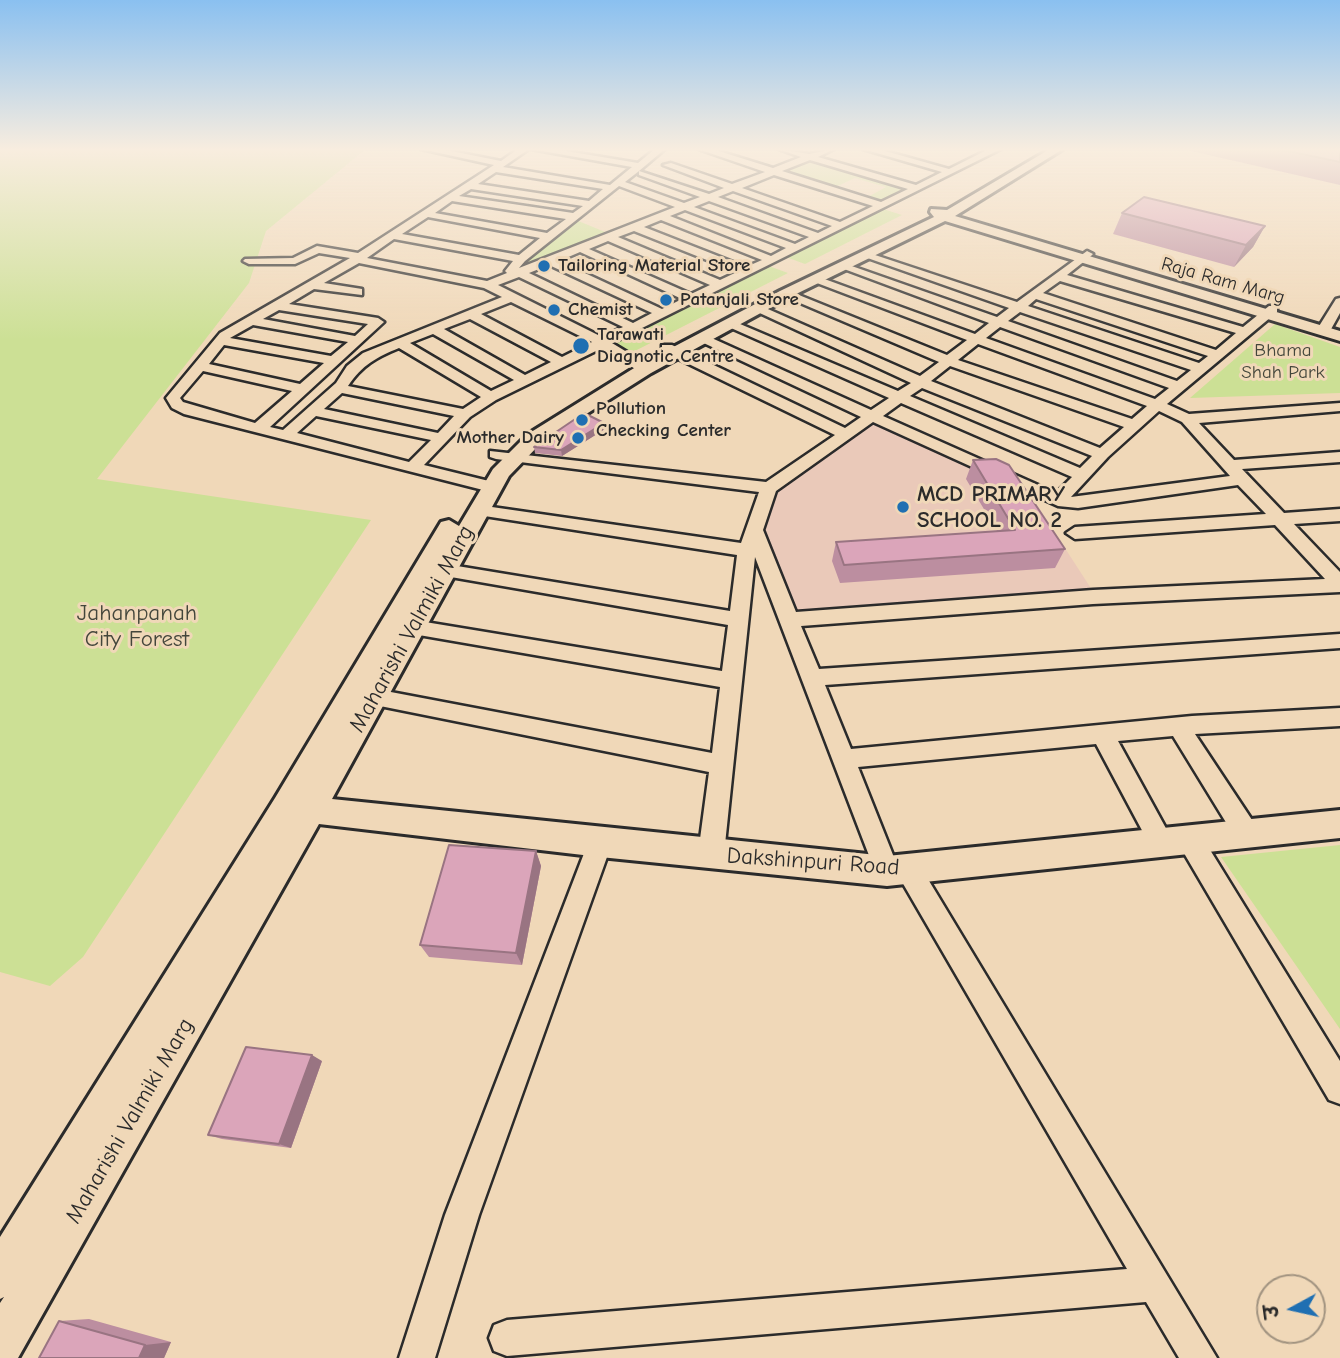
<!DOCTYPE html>
<meta charset="utf-8">
<style>
body{margin:0}
#map{position:relative;width:1340px;height:1358px;overflow:hidden;background:#f0d8b8;font-family:"Comic Neue","Playpen Sans Deva",sans-serif}
canvas{display:block}
.north{position:absolute;left:1256px;top:1274px;width:70px;height:70px;box-sizing:border-box;background:#f0d8b8;border:2px solid #a19380;border-radius:50%;rotate:262deg;font-size:19px;font-weight:700;line-height:28px;text-align:center;color:#2b2b2b}
.north::after{content:'';display:block;margin:auto;width:24px;height:32px;background:#1f6fb2;clip-path:polygon(50% 0,100% 100%,50% 72%,0 100%)}
</style>
<div id="map">
<canvas width="1340" height="1358"></canvas>
<div class="north">उ</div>
</div>
<script>
const c = document.querySelector('canvas').getContext('2d');
c.lineJoin = 'round';
function fillPath(path, color) { c.fillStyle = color; c.fill(path, 'evenodd'); }
function stroke(path, color, width, dash) { c.strokeStyle = color; c.lineWidth = width; c.lineCap = dash ? 'butt' : 'round'; c.setLineDash(dash || []); c.stroke(path); }
function write(font, color, halo, rows, align = 'center') {
  c.font = font + ' "Comic Neue",sans-serif'; c.lineWidth = 6; c.setLineDash([]); c.textBaseline = 'middle'; c.strokeStyle = halo; c.fillStyle = color; for (const [text, x, y, turn = 0] of rows) {
    c.save(); c.translate(x, y); c.rotate((+turn || 0) * Math.PI / 180); c.textAlign = isNaN(turn) ? turn : align; if (halo) c.strokeText(text, 0, 0); c.fillText(text, 0, 0); c.restore();
  }
}
fillPath(new Path2D(`
 M874,421L1028,491L1094,593L795,616L761,530L775,488Z`), '#eac9b9');
fillPath(new Path2D(`
 M0,149H366L266,231L249,283L97,479L371,520L83,957L50,986L0,972Z
 M810,158L914,189L882,204L864,199L886,187L855,178L831,189L776,173Z
 M880,208L902,215L805,264L783,256Z
 M576,220L610,234L514,272L516,267Z
 M766,265L788,273L627,355L607,343Z
 M1275,324L1340,347V393L1190,398Z
 M1340,845V1029L1221,857Z`), '#cce095');
const minor = new Path2D(`
 M421,149H441L501,161L518,149H529L503,167L610,185L632,167L531,149H554L638,163L655,149H665L639,171L709,194L724,188L663,165L671,163L732,184L765,172L698,149H712L773,168L801,157L778,149L809,154L834,149L818,157L916,185L942,172L863,149H878L949,169L989,149H1001L612,343L650,366V372H640L602,348L496,400L470,417L424,465L497,483V491L491,492L184,414L172,408L166,398L220,333L350,258L319,253L295,264H249L243,261L245,259L293,258L317,246L358,253L494,165ZM810,160L908,189L881,202L782,171ZM639,171V175L700,197L684,203L625,182ZM496,172L603,189L589,201L478,184ZM774,175L873,206L840,222L742,188ZM619,186L675,207L519,268L525,261ZM471,189L583,206L573,213L459,196ZM733,191L832,226L818,233L718,197ZM452,201L566,219L547,233L435,213ZM709,201L809,237L795,244L694,207ZM685,210L786,248L771,256L670,216ZM428,217L540,238L519,255L402,234ZM661,220L762,260L746,267L644,227ZM634,231L737,272L720,280L618,237ZM394,239L513,261L505,271L507,273L487,281L367,258ZM608,241L710,285L691,294L589,249ZM580,252L682,299L662,309L559,261ZM359,263L484,288L502,297L363,353L347,366L336,383L283,430L270,427L384,322L378,318L289,304L314,289L362,295V289L324,283ZM549,265L652,313L633,323L529,273ZM519,277L623,327L602,337L498,285ZM511,302L592,342L562,357L481,314ZM279,310L368,324L355,336L263,319ZM470,319L551,362L525,375L444,329ZM253,325L348,342L331,356L230,338ZM433,334L514,380L491,391L410,343ZM224,345L324,363L300,384L209,364ZM399,348L481,397L463,409L348,386C362,365 377,357 399,348ZM203,371L292,391L255,423L183,402L180,398ZM342,393L454,416L438,433L324,409ZM316,416L431,440L409,462L297,433Z
 M1087,251L1093,254L1091,256L1067,275L1243,327L1269,306H1277V312L1167,404L1189,414L1340,403V411L1199,423L1234,460L1340,452V462L1242,469L1284,513L1340,509V521L1294,524L1340,572V592L1093,604L801,626L819,669L1340,634V648L825,685L851,749L1192,716L1340,708V726L1195,734L1256,826L1259,834L1256,842L1247,845L1238,842L1173,736L1118,741L1174,843L1171,851L1162,854L1153,851L1096,744L858,767L897,865L908,857L917,861L1217,1358H1179L1146,1302L507,1356L494,1351L489,1338L494,1325L507,1320L1127,1269L898,875L896,879L887,883L878,879L755,557L724,854L720,862L711,866L702,862L698,854L709,772L375,705L367,703L364,697L367,691L375,689L712,753L720,687L413,634L403,627L413,620L722,671L728,625L445,576L436,570L445,564L730,611L737,555L478,515L469,510L478,505L741,543L759,492L496,459L490,457V451L766,482L835,435L662,351V345H672L845,428L861,417L693,338L705,335L871,410L889,398L722,324L733,321L898,391L911,383L751,309L761,306L920,376L939,362L779,294L789,291L947,355L967,340L809,280L819,277L975,334L989,323L836,266L846,264L997,317L1009,308L859,255L869,253L1017,302ZM1060,281L1236,333L1216,350L1043,293ZM1036,299L1208,356L1199,363L1028,306ZM1020,312L1191,370L1177,381L1008,321ZM1000,327L1169,388L1155,399L986,338ZM978,344L1147,406L1132,419L958,360ZM950,366L1124,427L1100,448L931,381ZM922,388L1092,456L1080,468L910,396ZM901,403L1072,477L1056,493L883,416ZM1159,411L1182,422L1230,476L1071,497L1108,457ZM873,422L1058,506L1078,508L1238,485L1266,514L1075,527L1066,533L1075,539L1275,525L1325,579L1093,590L796,612L763,530L776,491Z
 M1340,298V313L1330,331L1318,334L1316,331L1336,299Z
 M1190,829L1199,832L1340,1061V1104L1329,1100L1181,848L1178,840L1181,832Z
 M600,832L609,835L612,843L479,1215L435,1358H399L445,1215L588,843L591,835Z`);
const tertiary = new Path2D(`
 M1050,149H1063L955,216L1340,331V341L945,221L790,297L651,373L542,442L509,476L332,799L887,856L1340,810V838L887,886L600,857L319,824L18,1358H0V1303L4,1297L0,1299V1237L275,798L441,522L449,520L459,526L493,469L528,434L639,365L780,291L934,217L930,212L931,209L947,210Z`);
stroke(minor, '#2b2b2b', 5);
stroke(tertiary, '#2b2b2b', 6);
fillPath(minor, '#f0d8b8');
fillPath(tertiary, '#f0d8b8');
fillPath(new Path2D(`
 M1182,149H1340V185Z
 M1122,213L1265,226L1253,247L1234,267L1113,234Z
 M605,429L562,456L535,453L534,447Z
 M973,460L1065,549L1055,568L840,583L832,561L836,542L997,531L966,479Z
 M536,851L541,866L522,965L429,957L420,945Z
 M322,1061L291,1148L222,1139L208,1135Z
 M89,1319L171,1342L164,1358H39L59,1321Z`), '#bc8ea0');
fillPath(new Path2D(`
 M1265,226L1253,247L1234,267L1246,245Z
 M604,423L605,429L562,456L561,450Z
 M536,851L541,866L522,965L516,953Z
 M312,1055L322,1061L291,1148L279,1144Z
 M171,1342L164,1358H139L145,1345Z`), '#997482');
const building = new Path2D(`
 M1278,149H1340V162Z
 M1144,197L1265,226L1246,245L1122,213Z
 M584,413L604,423L561,450L534,447Z
 M996,459L1009,465L1065,549L844,565L836,542L1015,530L973,460Z
 M449,845L536,851L516,953L420,945Z
 M246,1047L312,1055L279,1144L208,1135Z
 M59,1321L145,1345L139,1358H39Z`);
fillPath(building, '#dba5ba');
stroke(building, '#997482', 2);
const sky = c.createLinearGradient(0, 0, 0, 340);
sky.addColorStop(0, '#8ac0f0');
sky.addColorStop(0.44, '#f8eddf');
sky.addColorStop(1, '#f8eddf00');
c.fillStyle = sky;
c.fillRect(0, 0, 1340, 340);
for (const [x, y, r, color] of [
 [544,266,7,"#1f6fb2"],
 [666,300,7,"#1f6fb2"],
 [554,310,7,"#1f6fb2"],
 [581,346,9,"#1f6fb2"],
 [582,420,7,"#1f6fb2"],
 [578,438,7,"#1f6fb2"],
 [903,507,7,"#1f6fb2"]
]) { const dot = new Path2D(); dot.arc(x, y, r, 0, 2 * Math.PI); c.fillStyle = color; c.fill(dot); stroke(dot, '#f0d8b8', 2.5); }
write('bold 19px', '#2b2b2b', '#f0d8b8', [
 ["Tailoring Material Store",558,266],
 ["Patanjali Store",680,300],
 ["Chemist",568,310],
 ["Tarawati",597,335],
 ["Diagnotic Centre",597,357],
 ["Pollution",596,409],
 ["Checking Center",596,431],
 ["Mother Dairy",564,438,"right"]
], 'left');
write('19px', '#2b2b2b', '#f0d8b8', [
 ["Raja Ram Marg",1223,281,16]
]);
write('19px', '#43463b', '#f0d8b8', [
 ["Bhama",1283,351],
 ["Shah Park",1283,373]
]);
write('bold 23px', '#2b2b2b', '#f0d8b8', [
 ["MCD PRIMARY",917,494],
 ["SCHOOL NO. 2",917,520]
], 'left');
write('23px', '#43463b', '#f0d8b8', [
 ["Jahanpanah",137,613],
 ["City Forest",137,639]
]);
write('23px', '#2b2b2b', '#f0d8b8', [
 ["Maharishi Valmiki Marg",412,629,-61],
 ["Dakshinpuri Road",813,862,4],
 ["Maharishi Valmiki Marg",130,1121,-60]
]);
</script>
